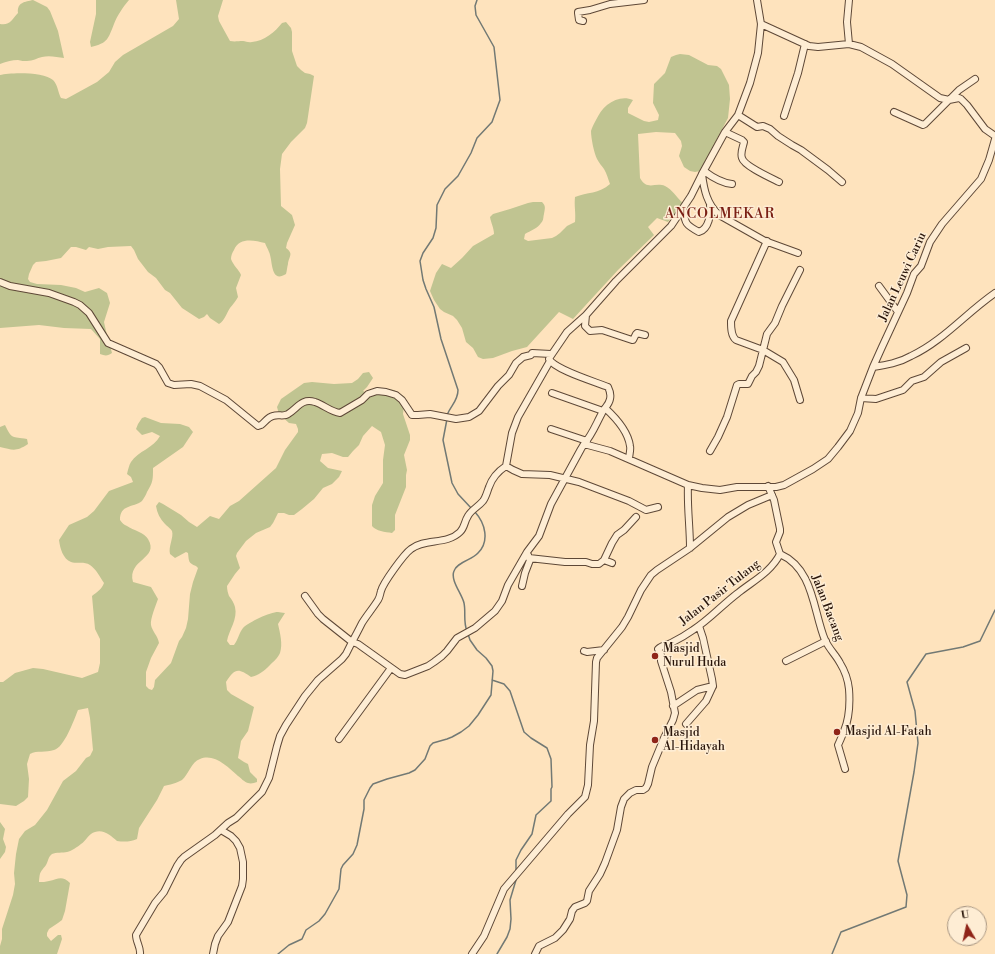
<!DOCTYPE html>
<style>
body{margin:0}
#map{position:relative;width:995px;height:954px;overflow:hidden;background:#fee3bd;font-family:"Libre Bodoni",serif}
canvas{display:block}
.north{position:absolute;left:947px;top:906px;width:40px;height:40px;box-sizing:border-box;background:#feedd4;border:1px solid #a99783;border-radius:50%;rotate:351deg;font-size:11px;font-weight:700;line-height:16px;text-align:center;color:#29150a}
.north::after{content:'';display:block;margin:auto;width:14px;height:18px;background:#8f2418;clip-path:polygon(50% 0,100% 100%,50% 72%,0 100%)}
</style>
<div id="map">
<canvas width="995" height="954"></canvas>
<div class="north">U</div>
</div>
<script>
const c = document.querySelector('canvas').getContext('2d');
c.lineJoin = 'round';
function fillPath(path, color) { c.fillStyle = color; c.fill(path, 'evenodd'); }
function stroke(path, color, width, dash) { c.strokeStyle = color; c.lineWidth = width; c.lineCap = dash ? 'butt' : 'round'; c.setLineDash(dash || []); c.stroke(path); }
function write(font, color, halo, rows, align = 'center') {
  c.font = font + ' "Libre Bodoni",serif'; c.lineWidth = 3; c.setLineDash([]); c.textBaseline = 'middle'; c.strokeStyle = halo; c.fillStyle = color; for (const [text, x, y, turn = 0] of rows) {
    c.save(); c.translate(x, y); c.rotate((+turn || 0) * Math.PI / 180); c.textAlign = isNaN(turn) ? turn : align; if (halo) c.strokeText(text, 0, 0); c.fillText(text, 0, 0); c.restore();
  }
}
fillPath(new Path2D(`
 M33,0L47,7L50,11L58,31L64,58C57,57 49,55 42,57C37,58 33,61 27,61C24,61 21,61 18,60C12,60 5,62 0,64V24C10,26 12,19 18,13C17,2 25,2 33,0Z
 M96,0H129C123,7 117,16 114,24C108,39 108,43 91,47L90,42L96,14Z
 M176,0H223L218,16L219,21L230,41C235,42 238,41 243,41C246,41 248,43 252,42C264,41 275,32 282,23L286,22L291,28L292,32V51L297,66L301,70L305,73L310,74L314,76L307,123L305,128L291,142L282,154L280,169L281,206L292,215L295,225L287,243L286,248C294,254 289,256 288,264C287,267 287,271 286,274C270,284 273,260 269,252C268,249 266,246 265,243C254,240 239,237 234,250C232,253 231,256 231,259C233,265 239,270 241,275L236,288L238,297C236,301 233,304 230,308C226,314 225,320 219,324L210,318L207,314L204,317L199,319L182,308L170,293L165,290L156,278L148,272L138,259L134,250L131,246L108,247L98,249L89,247L86,250L76,247H71L61,258L46,261L36,262L33,265L29,274L28,279L30,282L37,284L61,285L76,288L85,292L99,288L107,293L110,303L104,322L106,331L112,353C108,356 105,356 100,354V339L91,329L64,328L39,325L0,328V75C11,72 45,72 53,80C58,85 58,93 61,98L66,99L97,82L109,72L115,62L123,55L173,26L179,19Z
 M680,54L689,55L708,65L717,66L721,69L729,85L730,99L728,118L700,171L695,172L690,171L684,167L679,156L682,146L681,141L675,133L656,132L638,134L640,178C647,191 655,182 665,186C672,189 677,198 683,203L668,222L657,218L648,227L654,235L618,270L573,319L559,312L527,347L512,351L493,358L483,359L478,357L473,348L466,342L462,328L457,320L453,316L444,312L440,309L434,300L430,291L436,273L442,264L451,268L462,258L473,246L494,234C494,228 491,223 490,217L493,214L510,209L528,203L533,202H542C546,206 545,208 544,214C543,217 544,220 541,223C538,228 530,231 525,234L524,239L528,241L552,238L556,236L560,233L567,226L575,222C576,213 574,206 575,197C587,192 599,194 610,184C608,179 607,174 604,169C602,166 599,163 597,159C594,153 591,138 591,131C592,127 594,124 596,120C599,114 602,109 607,105C615,99 624,96 633,100L628,108V113L644,121L649,122L658,120L659,115L653,103L654,84L665,73L671,57L676,55Z
 M369,372L373,378L367,387L363,391L365,392L379,388L394,390L405,397L403,414L410,435V440L404,455L407,470L406,475V487L395,515V530L392,533C385,532 376,531 372,526V505L375,496L383,483V460L385,445L381,432L372,426L363,436L359,445L353,451L348,457H343L332,453L322,454L320,461L328,468L342,471L339,477L332,484L323,488L314,499L302,509L294,515H289L284,513H278L273,523L270,527L256,533L246,541L237,553L236,556L240,568L235,574L227,586C227,590 228,593 229,596C232,600 234,603 235,607C238,619 229,630 227,641L230,645H234C238,640 239,633 243,628C249,622 270,612 278,612C280,612 282,613 285,613L278,624C280,633 283,644 280,653C278,658 273,662 270,665C264,671 259,675 251,677C238,668 235,668 226,682L227,690L231,694L254,707L248,731L241,741L238,758L244,762L248,764L250,772L257,779V782C254,783 251,784 248,783C244,782 241,778 238,776C228,767 214,753 200,759C191,762 189,774 182,780C177,783 169,785 164,786L157,800L139,828L137,839C130,842 124,842 117,841C111,836 104,829 95,832C89,833 86,841 81,844C77,847 72,851 67,852C63,853 56,852 52,854C48,857 48,862 46,865C40,873 40,871 39,882C42,882 46,882 49,881C58,879 62,875 70,883L65,911L62,920L58,923L49,929L47,933V936L51,941L58,935H61L62,939L57,954H0V946L2,939V929L13,895L15,884L14,873L16,854L19,839L25,831L35,825L47,810L63,781L76,771L86,758L90,756L93,750L90,718L88,708L78,710C74,720 64,748 54,750C46,753 37,750 30,754L27,764L29,779L28,797L24,801L16,806L0,804V822L5,829L3,839L6,847L5,852L0,859V682H3L15,673L33,668L43,669L82,678L98,672L100,663V639L95,629L92,596C97,592 102,589 104,583C100,577 96,569 90,565C84,561 78,564 71,562C63,559 60,548 59,540L69,525L87,517L94,511L109,491L133,482L131,477L127,474C128,470 129,465 131,462C138,451 154,448 160,436L152,432L142,435L136,429L138,424L142,418L145,417L161,423L180,424L189,427L193,432L183,447L153,468C153,480 153,482 147,492C146,495 144,498 142,501C133,508 120,504 120,520C122,523 124,525 127,526C133,530 145,533 148,539C160,559 127,559 133,582L151,587L158,599C156,605 150,619 151,625C152,631 158,636 159,643L151,658L146,672V686L149,689L152,690L154,687L155,680L171,663L179,641L182,637L186,628L188,619L190,594L193,582L198,568L196,566C188,563 189,561 188,553L186,552L175,558L170,554C168,547 174,537 172,531C171,529 167,526 165,524C160,519 157,513 156,506L159,502L163,504L181,515L189,522L197,527L210,516L219,519L230,506L239,501L276,468L285,450L298,432V429L296,424L289,423L279,414L277,407L281,399L304,383L312,382L334,384L352,383L358,379L363,373Z
 M5,425C12,440 12,436 27,439L28,444C16,452 13,450 0,447V427Z`), '#c0c491');
stroke(new Path2D(`
 M447,415C451,405 458,401 458,390L441,339L434,307L426,289L423,280L420,261L423,253L433,238L436,228L437,205L445,189L458,176L471,153L477,138L492,122L500,100L494,47L476,15L475,6L477,0
 M447,419L443,440L452,483L458,494L472,509
 M467,631C463,622 466,612 464,603C462,594 450,580 454,571C457,562 472,560 478,553C490,541 485,523 475,512
 M492,680L504,684L510,691L524,732L531,738L547,748L551,759L552,787L551,789V801L536,815L532,834L521,850L516,860V872
 M278,954L289,945L302,939L306,930L319,921L325,914L339,889L341,869L343,865L353,854L357,845L364,809V800L370,788L373,784L387,779L409,773L415,770L425,759L430,746L433,743L447,739L452,737L461,732L469,726L478,715L491,695L493,671L492,666L486,658L477,650L470,640L468,634
 M497,954L507,937L510,929L511,919L510,900L516,880
 M832,954L841,932L906,907L907,895L898,861L914,772L918,743L915,711L907,682L926,654L963,647L980,641L995,610`), '#727974', 1.5);
const minor = new Path2D(`
 M757,0L761,24L758,53L750,83L738,115L725,132L702,174L691,196L671,226L616,281L586,315L567,332L550,357L549,359C555,370 596,382 608,387C610,391 611,395 610,399C609,405 604,408 602,413C596,424 592,435 584,444L610,451L688,485L702,488L720,490L737,487H776L784,485L813,469L828,459L838,447L850,431L858,413L861,398L873,367C886,365 899,363 911,356C943,341 966,313 995,293
 M849,0L847,22L849,44
 M583,21L579,20L578,13V12L590,10L610,4L644,0
 M761,24L809,46L818,47L849,44L861,47L892,64L940,98L949,100L959,98L961,99L967,105L985,129L995,136
 M894,112L923,125L925,124L959,90L975,79
 M738,115L757,127L763,126L770,129L778,136L792,145L801,150L828,170L842,182
 M784,116L798,73L805,44
 M725,132L742,140L744,142C743,147 740,153 742,158C744,166 771,178 779,182
 M704,171C712,177 721,183 732,184
 M702,174C704,190 707,204 719,215L765,241L798,253
 M683,209C685,224 686,225 699,232C709,229 711,214 710,205
 M767,241L731,321C731,328 731,336 736,340L763,350L783,362L794,380L800,400
 M0,282L10,286L49,293L74,302L80,305L89,313L108,343L156,364L159,367L168,383L174,385L191,384L200,386L226,400L258,426L261,425C265,422 268,417 273,416C278,414 284,417 288,414C298,408 301,398 315,402C324,405 331,412 340,413L362,400L368,394L377,391L386,392L396,395L402,400L412,415H418L430,414L456,419L469,417L479,411L498,386L509,375L516,363L523,357L531,355L532,353L551,354
 M879,286L898,312
 M586,315L585,326L590,331L602,330L632,340H633L636,334L637,333L645,335
 M550,361L518,417L512,433L506,466L513,470L522,474L550,475L579,482L629,501L646,510L658,507
 M873,367L882,347L907,293L914,274L921,266L930,242L942,224L981,179L989,160L995,139
 M552,393L603,411
 M861,398L876,399L903,390L912,381L924,377L941,362L966,348
 M605,408C616,418 628,431 630,446C631,450 629,455 629,459
 M551,429L587,441
 M710,451L718,437L727,417L737,385L739,384H748L752,376L756,372L759,366L767,334L775,323L782,306L800,270
 M688,485C687,506 690,527 690,548
 M780,554C814,569 813,611 825,640C829,649 836,655 840,663C845,671 848,680 849,689C850,702 849,719 844,731C842,736 840,741 838,745L845,769
 M529,558L565,562H586L592,564H599L604,560L612,543L617,535L624,530L636,517
 M604,560L612,563
 M522,586L525,573L530,560L528,555
 M305,596L318,614L323,619L352,642C356,635 359,629 362,623C367,615 373,608 378,600C380,597 380,594 381,591C383,583 404,554 411,549C425,538 447,545 460,532C465,527 464,522 468,516C471,510 478,507 483,501C486,497 487,492 489,487C492,478 497,472 506,466
 M584,651L587,652L604,650
 M786,661L826,641
 M673,706L697,690L713,686
 M686,724L706,701L713,686L712,679L703,638L699,626
 M339,739L391,668
 M140,954C141,948 136,942 136,935L155,903L164,892L177,866L181,860L184,857L215,835L228,823L236,818L262,792L269,778L277,746L280,736L286,725L305,696L318,680L342,659L346,654L352,642L358,644L400,674L405,675L428,666L434,662L442,656L447,651L457,638L475,628L495,611L502,601L508,585L527,552L539,536L551,504L581,449L584,444
 M213,954L215,944L218,936L228,922L242,886L243,879V862L240,848L236,841L231,836L221,830
 M472,954L484,936L504,889L568,814L585,797L588,785L590,745L594,721L596,662L597,658L622,627L628,617L641,590L651,575L657,570L690,548L728,517L748,505L772,495
 M535,954L539,946L555,938L563,930L570,919L572,911L575,907L585,903L587,901L589,891L600,874L605,863L617,830L621,807L624,799L630,793L636,790H643L646,788L648,784L652,767L664,738L673,720L675,713L671,692L661,661V655L658,649C662,645 667,645 671,643C679,639 686,635 693,630C709,620 722,605 738,593C753,581 771,572 780,554L776,542L780,532V529L774,500L768,486`);
stroke(minor, '#5e4837', 8);
stroke(minor, '#feedd4', 6);
for (const [x, y, r, color] of [
 [655,656,4,"#8f2418"],
 [837,732,4,"#8f2418"],
 [655,740,4,"#8f2418"]
]) { const dot = new Path2D(); dot.arc(x, y, r, 0, 2 * Math.PI); c.fillStyle = color; c.fill(dot); stroke(dot, '#feedd4', 1.5); }
write('12px', '#29150a', '#feedd4', [
 ["Jalan Leuwi Cariu",903,277,-65],
 ["Jalan Pasir Tulang",720,593,-38],
 ["Jalan Bacang",827,608,69]
]);
write('12px', '#29150a', '#feedd4', [
 ["Masjid",663,649],
 ["Nurul Huda",663,663],
 ["Masjid Al-Fatah",845,732],
 ["Masjid",663,733],
 ["Al-Hidayah",663,747]
], 'left');
c.letterSpacing = '1px';
write('14px', '#7a1f14', '#feedd4', [
 ["ANCOLMEKAR",720,215]
]);
c.letterSpacing = '0px';
</script>
